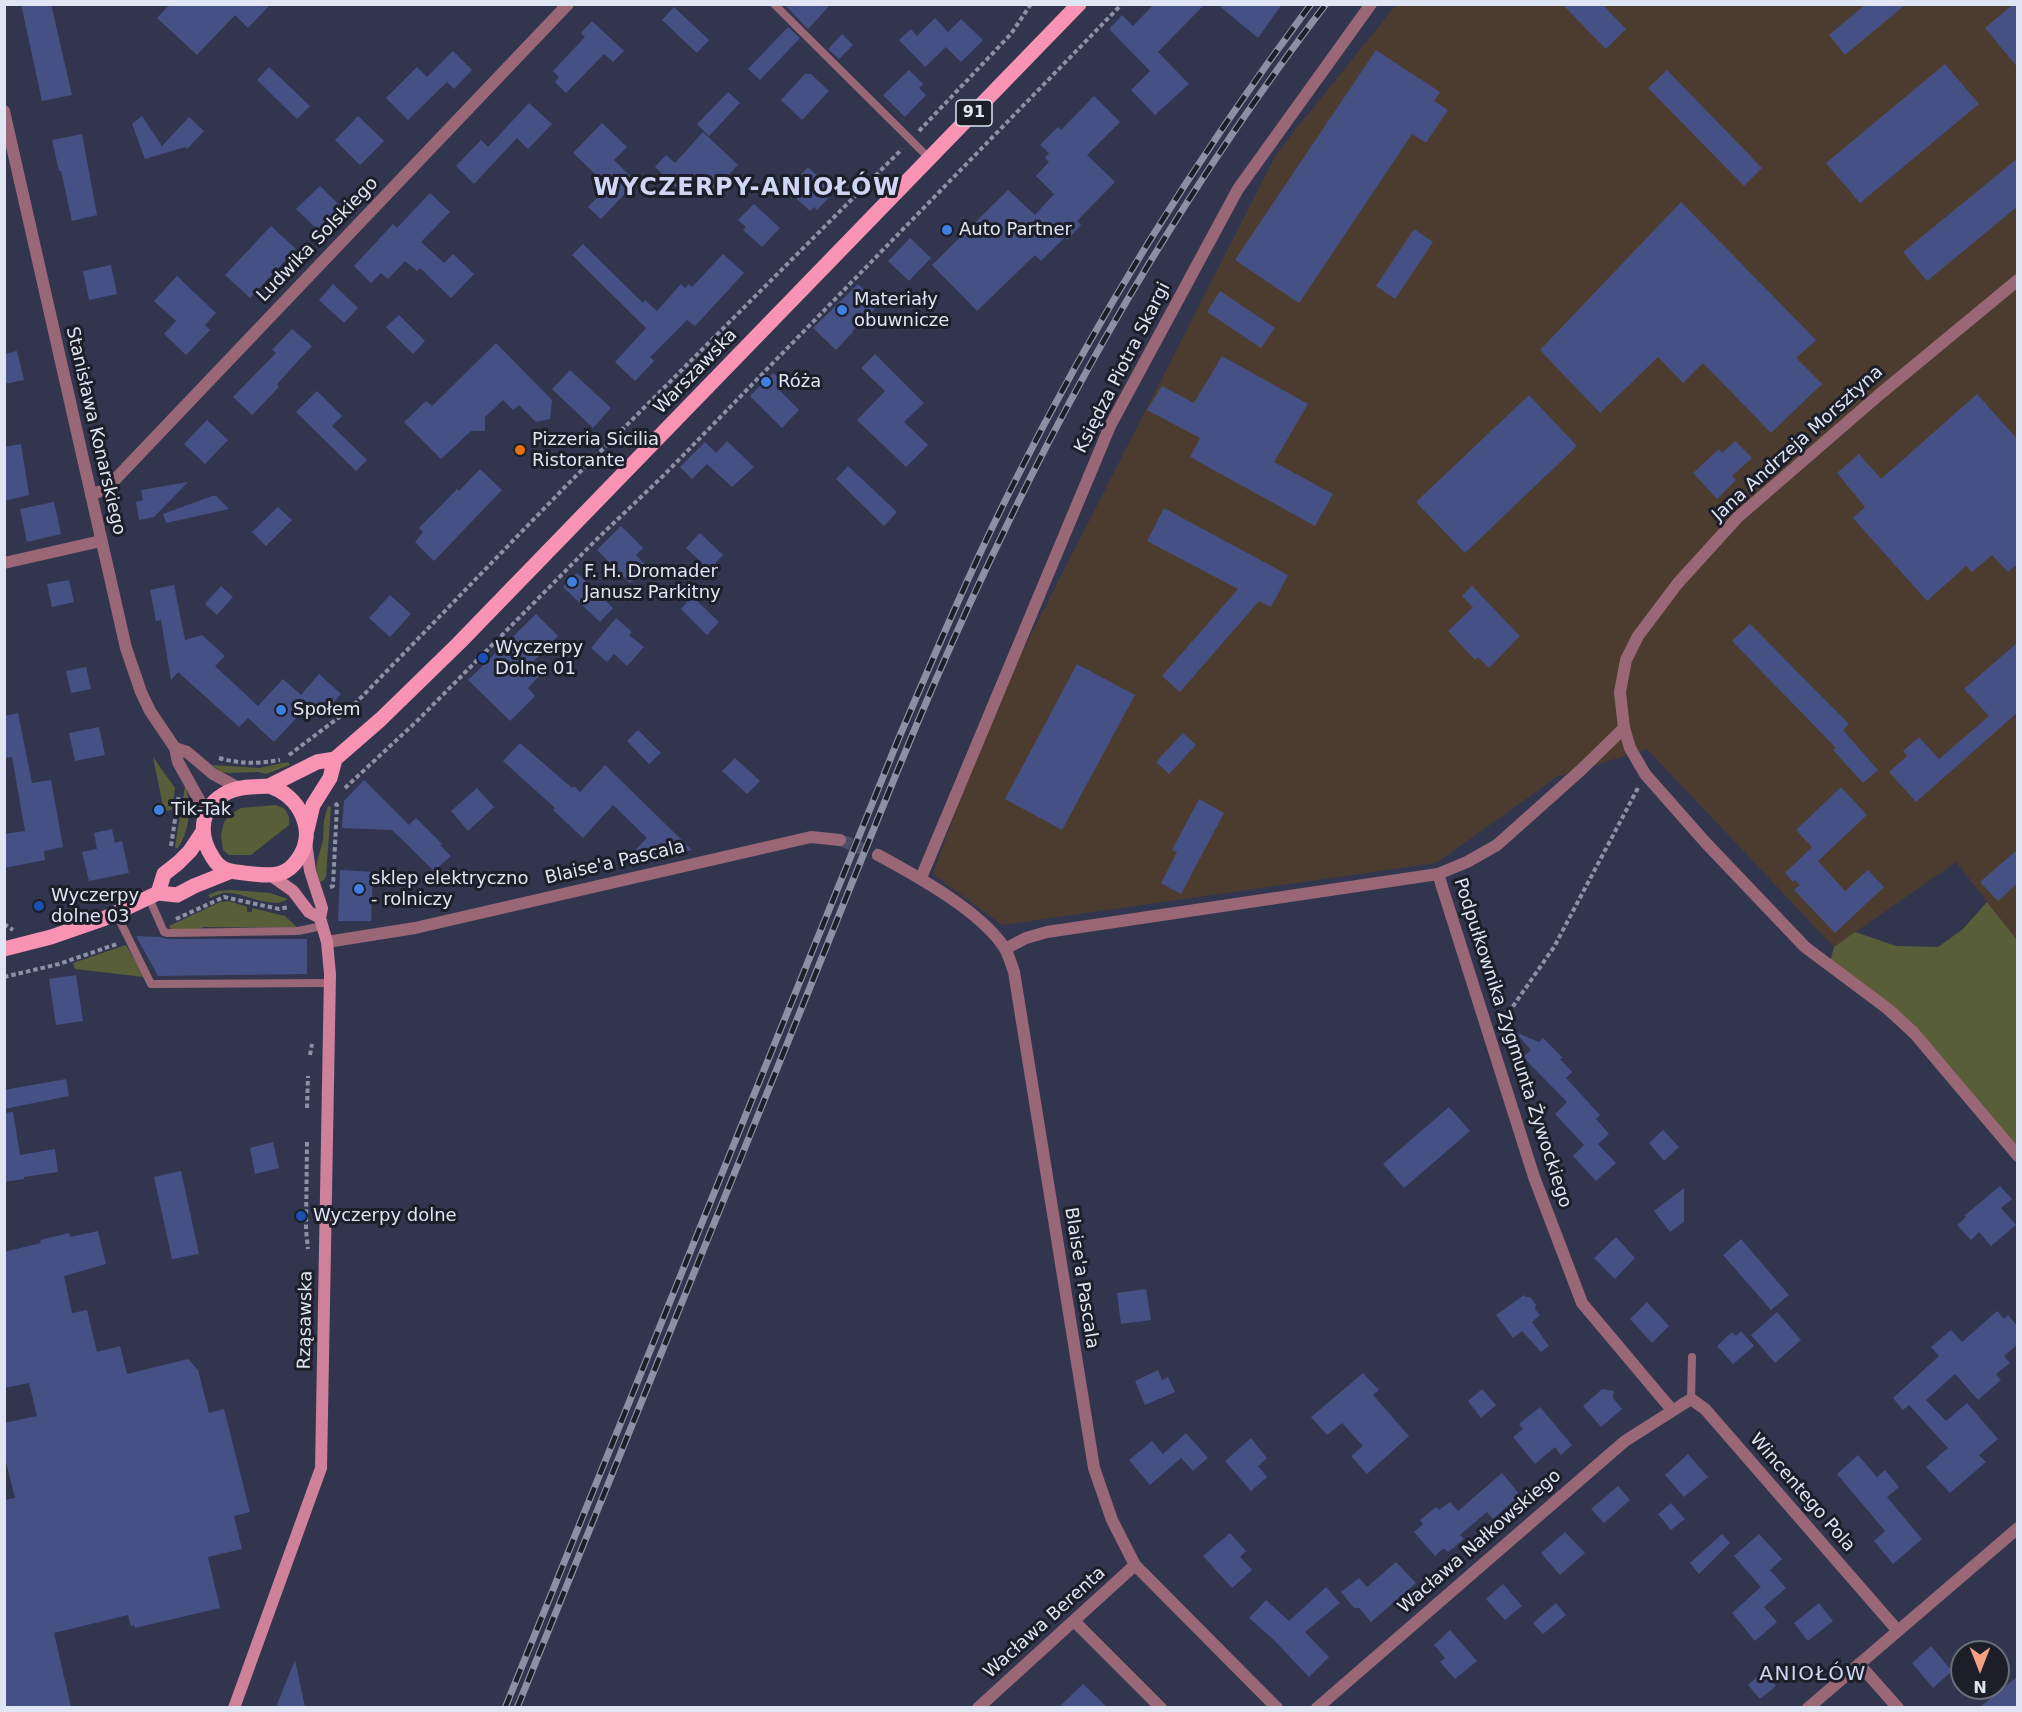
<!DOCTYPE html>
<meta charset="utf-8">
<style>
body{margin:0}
#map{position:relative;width:2022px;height:1712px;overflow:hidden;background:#31364e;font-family:"DejaVu Sans",sans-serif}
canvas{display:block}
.frame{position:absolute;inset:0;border:6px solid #e0e5f4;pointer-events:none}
.north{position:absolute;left:1950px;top:1640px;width:60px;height:60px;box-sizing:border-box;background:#1c1f29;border:2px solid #6a6e7a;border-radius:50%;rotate:180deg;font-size:16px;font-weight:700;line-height:24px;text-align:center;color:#e0e5f4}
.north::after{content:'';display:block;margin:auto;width:21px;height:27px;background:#f2a07f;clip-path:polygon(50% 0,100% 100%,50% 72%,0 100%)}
</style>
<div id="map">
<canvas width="2022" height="1712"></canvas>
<div class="frame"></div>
<div class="north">N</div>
</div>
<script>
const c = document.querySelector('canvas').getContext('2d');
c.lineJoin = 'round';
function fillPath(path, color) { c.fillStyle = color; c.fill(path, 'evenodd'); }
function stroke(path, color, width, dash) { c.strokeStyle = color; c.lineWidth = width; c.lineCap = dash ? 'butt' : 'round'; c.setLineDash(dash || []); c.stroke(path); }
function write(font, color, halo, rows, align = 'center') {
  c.font = font + ' "DejaVu Sans",sans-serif'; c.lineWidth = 6; c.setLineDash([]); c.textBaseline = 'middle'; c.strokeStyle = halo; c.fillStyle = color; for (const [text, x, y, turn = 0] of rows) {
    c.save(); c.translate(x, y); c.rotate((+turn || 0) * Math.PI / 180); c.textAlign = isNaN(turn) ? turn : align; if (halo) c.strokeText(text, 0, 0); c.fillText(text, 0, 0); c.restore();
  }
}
fillPath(new Path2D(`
 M1396,5H2017V940L1956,862L1834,947L1647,749L1557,777L1436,863L1002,925L933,874L992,711L1277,153Z`), '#4c3c2f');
fillPath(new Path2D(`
 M153,757L175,788L172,810L164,811Z
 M288,762L290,765L266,774L258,772L228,773L221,772L212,765L259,768Z
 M185,786C193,803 189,834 177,849L175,847Z
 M276,805L285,809L289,817V825L251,855H229L223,850L221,835L224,822L231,814L241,808Z
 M328,806L331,807L326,876L324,880L320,882L316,869L317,862L323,840L324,820Z
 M232,890L270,893L288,899C270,911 244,891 223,893C219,894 214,896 210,898L208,895L218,891Z
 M229,901L247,907V912H252V908L285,916L298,928L204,927L195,930H172L169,926L220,902Z
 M1987,902L2017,940V1156L1914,1033L1829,965L1834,947L1855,932L1896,946L1938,947L1963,929Z
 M126,945L144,977L75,969L73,963Z`), '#585e37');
fillPath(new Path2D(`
 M21,4H51L72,95L42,101Z
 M170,4H271L248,28L235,15L197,55L157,18Z
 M784,4H831L808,29Z
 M1154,4H1205L1158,52L1189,84L1155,115L1131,90L1150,71L1109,29L1122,15L1133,26Z
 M1217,4H1282L1258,38Z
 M1562,4H1602L1626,29L1606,49Z
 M1866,4H1906L1845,55L1829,35Z
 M2013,4H2018V68L1985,28Z
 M674,7L709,40L697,53L662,20Z
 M935,18L948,32L961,19L983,40L961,62L946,47L925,67L899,40L911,29L917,36Z
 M592,21L624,51L613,62L604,54L566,93L555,82L559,77L553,71L585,37L581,33Z
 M788,27L800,38L760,80L748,69Z
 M842,34L853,45L839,59L828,49Z
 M1376,50L1440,92L1434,101L1448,110L1426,143L1412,134L1299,303L1235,260Z
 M453,51L472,70L454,89L447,82L408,120L386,98L417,67L427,77Z
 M1945,64L1979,104L1860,203L1826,163Z
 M269,67L310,106L297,119L257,80Z
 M909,70L923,84L919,88L926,95L905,117L883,95Z
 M1667,70L1762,168L1744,186L1648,88Z
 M805,74H811L829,91L802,120L781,100Z
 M728,92L740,103L709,136L697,124Z
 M1094,96L1120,122L1087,155L1115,182L1077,221L1081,225L1067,240L1065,237L1041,261L1035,255L977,311L932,265L1008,190L1035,215L1054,194L1036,176L1049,162L1045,158L1049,153L1040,145L1058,127L1061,130Z
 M529,103L552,124L528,149L517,138L474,184L456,166L481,140L488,147Z
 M142,116L162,146L189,117L204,131L187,149L185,147L145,159L132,124Z
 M358,116L384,141L360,165L335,140Z
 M602,123L627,147L614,160L636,182L601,219L588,207L608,186L573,153Z
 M703,132L738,165L712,192L696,177L681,192L655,167L666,155L675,163Z
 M82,134L97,215L72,221L61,171H59L52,140Z
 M2018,158V206L1927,281L1903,252Z
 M808,167L834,192L817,210L814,207L810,211L787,190Z
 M320,186L341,207L318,230L296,209Z
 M430,193L450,212L421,242L444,263L453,254L474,274L451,298L420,268L417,271L405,261L388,279L381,273L371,283L354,266L393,224L397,228Z
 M1681,202L1816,340L1796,358L1822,384L1771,433L1703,363L1683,383L1658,357L1600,413L1540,350Z
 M754,204L780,228L762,247L743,230L746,227L738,220Z
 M271,226L296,249L250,298L225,275Z
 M1414,229L1433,242L1395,299L1376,286Z
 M910,238L931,258L909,281L888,261Z
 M583,244L643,303L645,300L657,311L681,284L685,288L689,284L692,287L723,254L744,273L695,326L687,320L650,357L654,361L635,381L615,362L646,328L572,255Z
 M111,265L117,294L89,300L83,271Z
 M177,276L216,313L205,325L210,330L186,355L164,334L176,321L154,301Z
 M333,284L358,308L344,323L319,300Z
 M858,284L879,305L852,331L853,332L836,350L813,328Z
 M1220,291L1275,328L1261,348L1207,312Z
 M399,315L425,341L413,354L386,327Z
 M292,329L312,346L277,384L279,387L252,415L233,397L276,353L272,350Z
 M496,343L552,400L550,419L536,422L519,405L513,410L503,400L485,417V431H471L441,459L404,422L426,401L432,406Z
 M17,351L24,380L4,384V354Z
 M875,354L924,403L904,422L928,445L906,467L857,420L885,391L861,368Z
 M1222,356L1308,404L1274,462L1333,494L1315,526L1190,457L1200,438L1147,410L1162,386L1194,403Z
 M570,370L611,408L593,428L552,389Z
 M773,373L785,384L779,390L799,410L782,428L750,396Z
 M317,391L342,416L332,426L367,460L356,471L296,412Z
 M1977,394L2018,440V564L2008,572L1992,555L1972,572L1966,566L1927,601L1853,518L1865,507L1837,473L1859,454L1881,479Z
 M1529,395L1577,446L1465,553L1416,502Z
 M207,420L228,440L205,464L184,444Z
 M727,441L754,467L732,487L707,464L692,479L680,467L705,442L716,453Z
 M1735,441L1752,458L1732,476L1736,480L1717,499L1693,473L1719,449L1722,453Z
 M21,444L29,495L4,501V447Z
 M848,466L897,512L884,526L836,479Z
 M480,469L502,490L434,561L415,542L423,532L419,528L457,489L459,491Z
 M188,482L154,517L139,520L136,502L143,500L141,490Z
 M212,496H216L229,509L166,523L163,514Z
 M54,502L61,534L27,542L20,509Z
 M278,507L292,520L266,546L252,532Z
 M1164,508L1288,575L1271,607L1259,601L1180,692L1162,676L1238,589L1147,541Z
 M621,526L643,548L636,555L647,566L630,583L597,550Z
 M700,533L723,555L709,570L686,548Z
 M577,573L613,608L600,622L563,587Z
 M69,580L74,602L52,607L47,584Z
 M174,585L185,640L202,635L225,656L215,666L258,706L283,679L301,695L319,674L341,694L323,715L310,703L274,742L248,718L239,727L178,672L171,680L161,620L156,621L150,590Z
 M221,586L233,597L217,615L205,604Z
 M1472,586L1520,636L1489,668L1478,657L1475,660L1448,631L1473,607L1462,596Z
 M390,595L411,614L390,637L369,618Z
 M692,596L719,622L707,635L681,609Z
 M536,614L558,636L530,665L540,675L528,688L535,696L510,721L468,680Z
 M616,618L632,632L629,635L644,647L627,666L614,654L607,662L591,648Z
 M1750,624L1849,724L1843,730L1878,770L1863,783L1833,750L1836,748L1732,641Z
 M2018,642V712L1916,802L1889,772L1907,756L1903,751L1919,737L1939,759L1989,716L1964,689Z
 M1077,664L1135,695L1062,830L1005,799Z
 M86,667L91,689L71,693L66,671Z
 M18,713L32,783L51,780L63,847L44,851L45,860L4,868V834L25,831L12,757L4,758V716Z
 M99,727L105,755L75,761L69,733Z
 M638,730L661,753L649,764L627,741Z
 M1183,733L1196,745L1169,774L1156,762Z
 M520,743L572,788L574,786L580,792L605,765L692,850L648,860L636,849L647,838L613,805L583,838L553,810L555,808L503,761Z
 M735,758L760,781L747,794L722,771Z
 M364,780L409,825L416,818L442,844L440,845L451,856L434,871L392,830L342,828L344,801Z
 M1841,787L1867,815L1818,861L1845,891L1868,870L1884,887L1835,933L1794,890L1800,885L1795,880L1793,882L1785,873L1812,847L1796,830Z
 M477,788L494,807L468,831L451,811Z
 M1199,799L1224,813L1181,894L1161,883L1177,852L1172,850Z
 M112,829L115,843L122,841L129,873L89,881L82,852L97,849L94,833Z
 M2018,849V883L1998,901L1980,882Z
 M340,870L373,872L371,921H338Z
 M136,936L160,937L168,939H307V974L158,976Z
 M76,975L83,1021L56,1025L49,979Z
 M1515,1032L1539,1042L1543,1038L1563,1058L1560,1059L1572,1072L1566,1078L1600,1115L1596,1119L1609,1134L1598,1144L1616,1163L1596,1181L1573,1156L1584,1145L1555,1114L1567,1102L1523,1057L1531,1050Z
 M66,1079L69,1096L4,1109V1090Z
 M1449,1107L1470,1131L1404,1188L1383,1164Z
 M13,1112L20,1155L55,1149L58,1172L24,1177V1179L4,1182V1113Z
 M1663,1130L1679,1147L1664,1161L1649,1143Z
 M273,1142L279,1168L255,1174L250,1148Z
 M181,1171L199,1254L172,1259L154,1177Z
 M2000,1186L2012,1199L2001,1208L2016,1225L1991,1246L1979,1232L1971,1240L1957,1225L1966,1217L1964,1216Z
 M1684,1188V1222L1670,1232L1654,1211Z
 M98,1231L106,1264L64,1276L72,1313L87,1310L97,1352L120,1346L127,1374L188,1359L198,1370L209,1413L224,1409L250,1512L234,1516L242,1549L208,1557L220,1608L135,1628L134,1625L131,1626L128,1615L54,1633L71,1707H4V1500L15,1498L4,1454V1423L37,1416L29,1383L4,1388V1252L41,1243L40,1240L69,1233L70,1237Z
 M1616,1237L1635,1258L1615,1279L1594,1258Z
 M1741,1239L1789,1295L1771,1310L1723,1255Z
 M1146,1289L1151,1320L1121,1324L1117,1293Z
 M1524,1295L1525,1297H1530L1536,1305L1535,1309L1540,1315L1532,1322L1549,1346L1541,1352L1522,1331L1513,1338L1496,1315Z
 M1647,1302L1669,1326L1652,1343L1630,1319Z
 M1997,1311L2004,1319L2008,1315L2018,1327V1344L2004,1356L2010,1363L1996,1374L2001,1380L1978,1400L1955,1374L1926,1400L1946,1421L1967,1403L1998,1439L1979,1455L1986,1462L1950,1493L1926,1467L1948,1448L1909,1405L1903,1410L1893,1398L1939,1356L1931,1347L1951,1330L1962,1342Z
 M1777,1312L1801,1340L1775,1363L1751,1335Z
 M1741,1331L1754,1346L1733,1364L1717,1346L1732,1332L1736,1336Z
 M1158,1370L1162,1380L1168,1377L1175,1392L1145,1405L1135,1381Z
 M1363,1373L1379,1390L1373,1395L1409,1436L1367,1474L1351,1456L1363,1446L1342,1423L1327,1435L1311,1417Z
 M1482,1389L1496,1405L1481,1418L1468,1401Z
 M1602,1389L1614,1391L1613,1398L1622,1409L1601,1427L1583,1406Z
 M1540,1407L1572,1445L1561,1455L1555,1447L1535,1464L1513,1437L1523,1429L1519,1424Z
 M1186,1433L1208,1458L1193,1471L1181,1458L1150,1485L1129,1460L1152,1441L1163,1454Z
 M1251,1438L1267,1458L1258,1466L1267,1477L1251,1491L1225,1461Z
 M1688,1454L1708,1477L1684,1497L1665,1475Z
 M1858,1455L1877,1477L1885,1470L1899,1487L1887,1497L1922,1539L1893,1564L1874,1541L1885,1531L1837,1474Z
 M1502,1473L1520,1495L1493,1519L1487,1512L1460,1535L1464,1539L1448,1552L1444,1548L1435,1556L1414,1532L1423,1524L1420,1520L1436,1507L1439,1510L1450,1502L1458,1511Z
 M1618,1486L1630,1500L1604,1523L1591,1509Z
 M1671,1503L1685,1519L1671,1530L1658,1514Z
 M1565,1532L1585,1553L1560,1575L1541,1553Z
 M1230,1533L1246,1551L1240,1557L1252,1570L1232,1588L1203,1556Z
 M1722,1534L1730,1543L1699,1574L1690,1563Z
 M1759,1534L1782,1559L1770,1570L1786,1588L1764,1607L1777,1622L1755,1641L1732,1613L1761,1587L1734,1556Z
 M1396,1562L1416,1583L1371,1622L1359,1608H1354L1341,1592L1359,1578L1367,1587Z
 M1503,1584L1522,1606L1505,1620L1486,1599Z
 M1326,1587L1340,1603L1305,1632L1329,1657L1309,1677L1274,1640L1249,1618L1266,1600L1289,1621Z
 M1556,1603L1566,1615L1543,1634L1533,1623Z
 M1819,1603L1833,1621L1808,1641L1794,1623Z
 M1450,1630L1477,1661L1455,1679L1440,1662L1445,1658L1434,1645Z
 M1931,1646L1952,1671L1933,1688L1912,1663Z
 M295,1660L305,1707H276Z
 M1763,1671L1776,1686L1760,1699L1748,1685Z
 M2018,1676V1707H1980Z
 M1083,1684L1107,1707H1059Z`), '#455084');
stroke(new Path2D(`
 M840,840L878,855`), '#4b5067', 12, [12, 6]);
stroke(new Path2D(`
 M919,131L1011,34L1031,4
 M289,755L350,709L564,488L902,149
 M219,758C240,764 259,764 280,760
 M345,788L417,721L597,539L664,475L1122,4
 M171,846L179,794
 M330,887L333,886L337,805L334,802
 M176,919L224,897L279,909L289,907
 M4,924L13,930
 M4,977L59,964L117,944
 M1500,1025L1554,947L1638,788
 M310,1055L312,1044
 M307,1108L308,1076
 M307,1142L306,1230L308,1249`), '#8c91a5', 4, [4.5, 3]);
stroke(new Path2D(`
 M774,4L930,159
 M149,898L164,932L168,933L298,931L322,926
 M116,913L151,984L330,983
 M1691,1399L1692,1357`), '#996776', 8);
stroke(new Path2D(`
 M4,111L126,648L141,692L150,711L175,748L178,762L207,814
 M2018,280L1880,394L1738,517L1678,583L1638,636L1626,660L1620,692L1624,728L1630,748L1645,774L1705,842L1805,947L1888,1009L1914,1033L2018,1156
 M91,495L106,489L568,4
 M4,563L101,541
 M175,748L187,752L213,774L239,788
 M878,855C917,876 980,911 1004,947C1009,955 1011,964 1014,972L1094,1468L1112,1520L1135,1565L1277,1708
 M1438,874L1467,862L1497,845L1581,770L1624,728
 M921,878L1110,426L1238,189L1371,4
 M327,942L415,928L811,837L840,840
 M1005,949L1026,938L1047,932L1438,874L1534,1177L1582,1303L1672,1410
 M1074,1621L1161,1708
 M1859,1664L1898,1708
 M978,1708L1135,1565
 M1317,1708L1625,1441L1691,1399L1705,1409L1898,1631
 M1808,1708L2018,1528`), '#996776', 12);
stroke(new Path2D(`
 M269,874L293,891L309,912L320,918
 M234,1708L321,1468L330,974L327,942L320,918L322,908L310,871L306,842`), '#ce8198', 12);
stroke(new Path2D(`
 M269,786C299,795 318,831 298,859C294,865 288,871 281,873C270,877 255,874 244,873C229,871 221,871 213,858C197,834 200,806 228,792C240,786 256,787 269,786Z
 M269,786L317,762L335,759
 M307,830L313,805L330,778L335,759L381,719L459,643L1079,4
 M158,893L164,874L178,863L190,851L202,833
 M4,949L51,937L103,919L158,893L177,895L194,886L229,872`), '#f893b3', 15);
const rail = new Path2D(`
 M505,1708L898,740C934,656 970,571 1011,489C1096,318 1197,157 1311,4
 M517,1708C611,1476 706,1244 800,1012C863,857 923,699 996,548C1087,356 1197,173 1326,4`);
stroke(rail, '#8b90a4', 7);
stroke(rail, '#1c1f29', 4.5, [14]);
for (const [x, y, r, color] of [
 [947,230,6,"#3f7fe0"],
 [842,310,6,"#3f7fe0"],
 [766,382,6,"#3f7fe0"],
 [520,450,6,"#e8710a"],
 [572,582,6,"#3f7fe0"],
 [483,658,6,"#1a4fb4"],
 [281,710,6,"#3f7fe0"],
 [159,810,6,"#3f7fe0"],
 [359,889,6,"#3f7fe0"],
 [39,906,6,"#1a4fb4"],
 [301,1216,6,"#1a4fb4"]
]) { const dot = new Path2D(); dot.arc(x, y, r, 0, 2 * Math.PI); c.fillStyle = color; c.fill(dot); stroke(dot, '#1c1f29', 2); }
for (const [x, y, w] of [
 [974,113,36]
]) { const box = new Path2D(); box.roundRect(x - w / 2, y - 13, w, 26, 4.5); c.fillStyle = '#1c1f29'; c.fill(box); stroke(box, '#e0e5f4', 1.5); }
write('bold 16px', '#e0e5f4', null, [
 ["91",974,113]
]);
write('18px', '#e0e5f4', '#1c1f29', [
 ["Auto Partner",959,230],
 ["Materiały",854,300],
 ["obuwnicze",854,321],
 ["Róża",778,382],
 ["Pizzeria Sicilia",532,440],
 ["Ristorante",532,461],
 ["F. H. Dromader",584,572],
 ["Janusz Parkitny",584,593],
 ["Wyczerpy",495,648],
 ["Dolne 01",495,669],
 ["Społem",293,710],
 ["Tik-Tak",171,810],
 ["sklep elektryczno",371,879],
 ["- rolniczy",371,900],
 ["Wyczerpy",51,896],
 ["dolne 03",51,917],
 ["Wyczerpy dolne",313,1216]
], 'left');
write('18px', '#e0e5f4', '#1c1f29', [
 ["Ludwika Solskiego",318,240,-46],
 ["Księdza Piotra Skargi",1123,368,-63],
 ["Warszawska",696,372,-46],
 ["Stanisława Konarskiego",95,431,77],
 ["Jana Andrzeja Morsztyna",1798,444,-42],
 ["Blaise'a Pascala",615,863,-13],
 ["Podpułkownika Zygmunta Żywockiego",1512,1043,72],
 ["Blaise'a Pascala",1081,1278,81],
 ["Rząsawska",306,1320,-89],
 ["Wincentego Pola",1802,1493,49],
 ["Wacława Nałkowskiego",1480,1542,-41],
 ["Wacława Berenta",1045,1623,-42]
]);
c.letterSpacing = '1.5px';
write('20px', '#ced6f3', '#1c1f29', [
 ["ANIOŁÓW",1813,1675]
]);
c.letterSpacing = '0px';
c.letterSpacing = '1.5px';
write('bold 24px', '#ced6f3', '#1c1f29', [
 ["WYCZERPY-ANIOŁÓW",747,189]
]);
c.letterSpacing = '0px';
</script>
